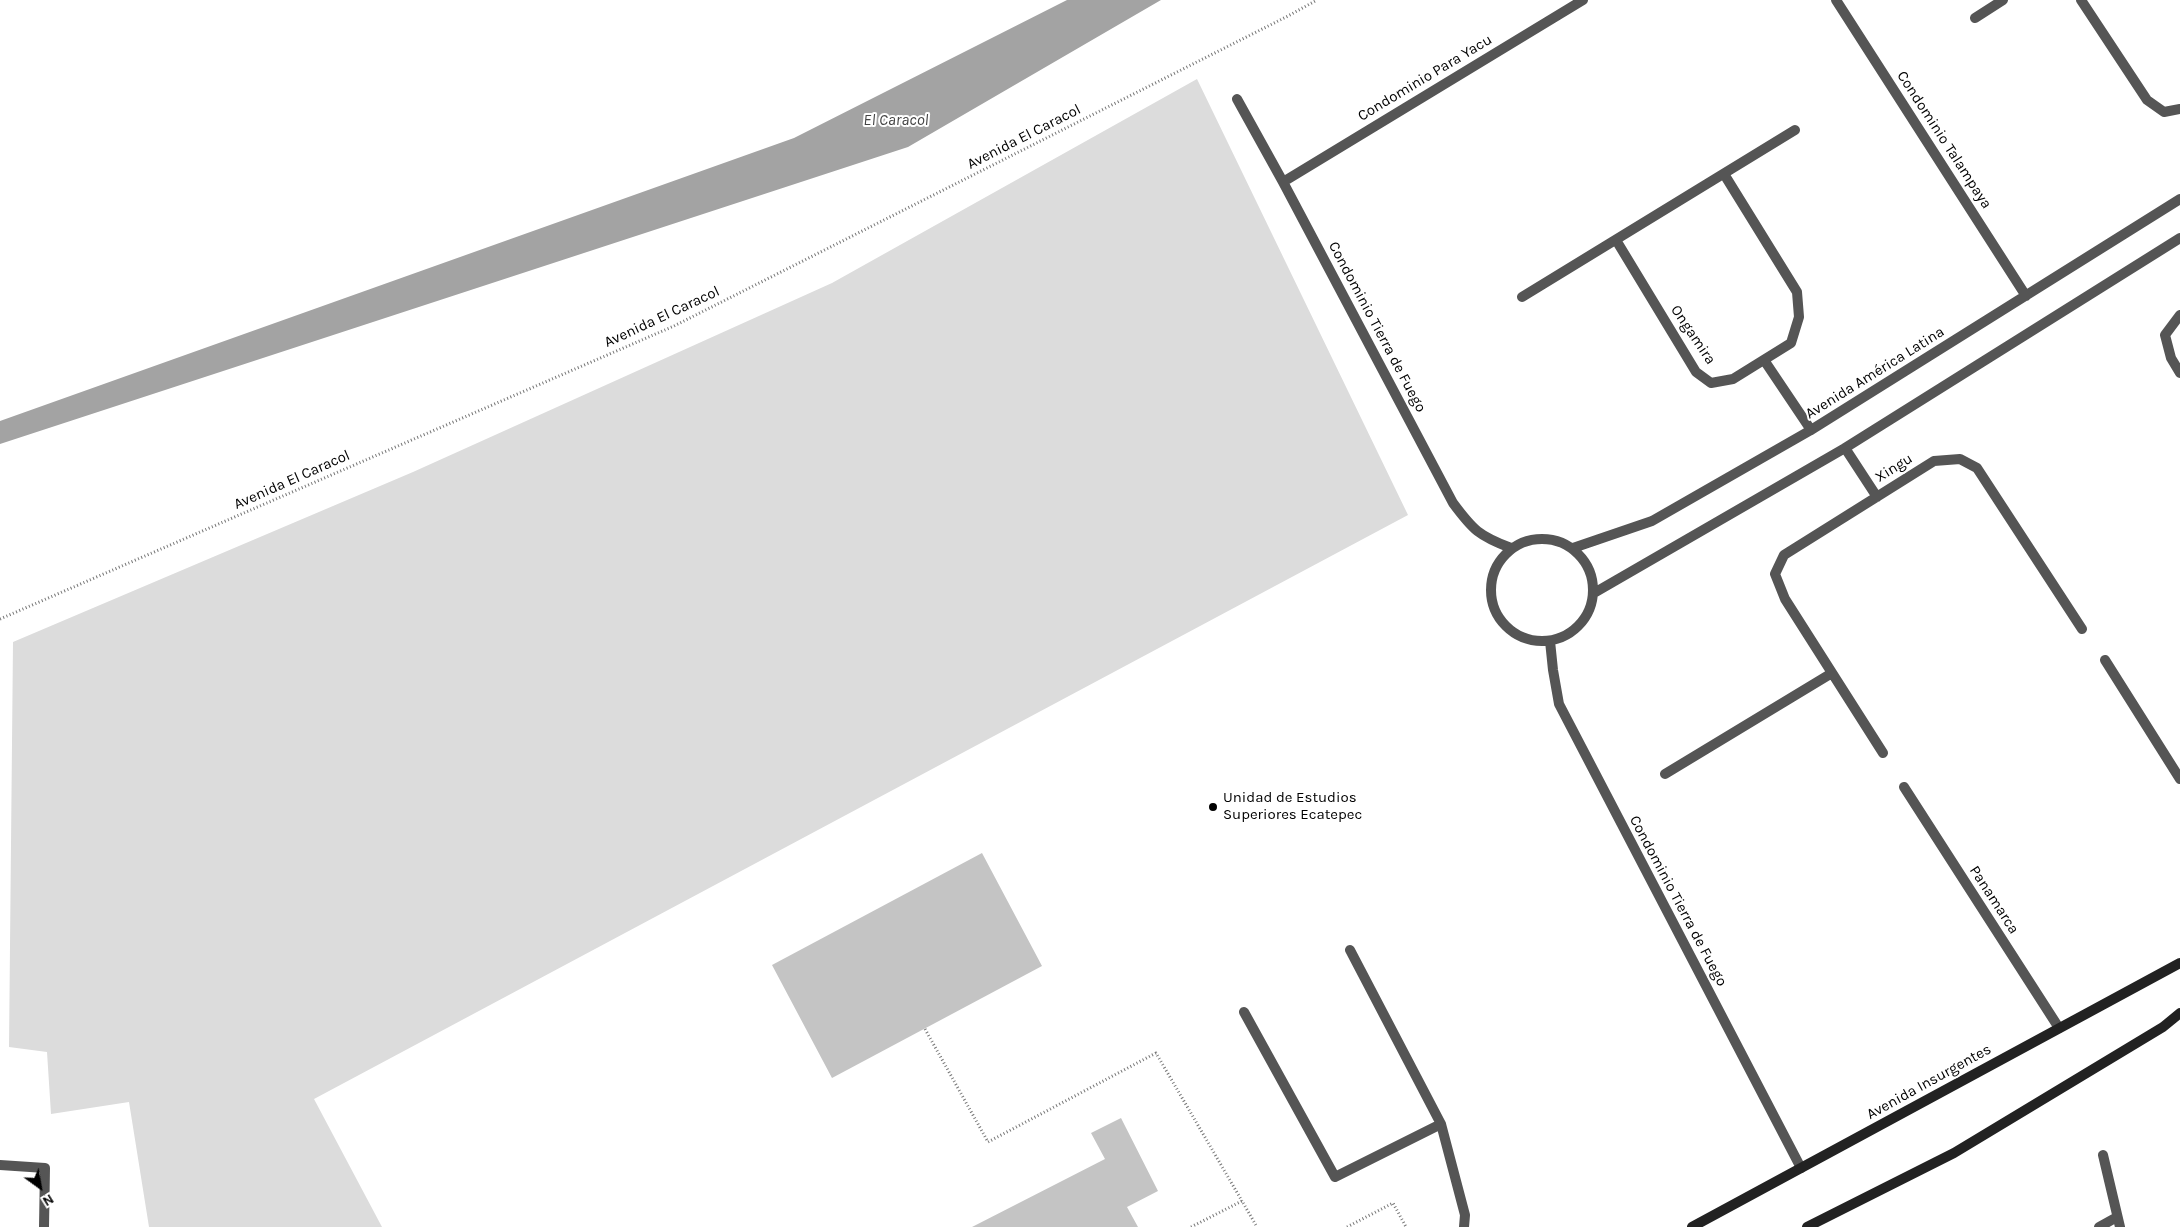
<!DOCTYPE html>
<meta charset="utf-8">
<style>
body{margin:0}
#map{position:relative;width:2180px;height:1227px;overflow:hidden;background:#fff;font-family:Karla,sans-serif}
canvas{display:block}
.north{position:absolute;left:15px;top:1162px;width:50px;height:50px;-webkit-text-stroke:4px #fff;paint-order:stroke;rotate:148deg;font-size:14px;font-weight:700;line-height:20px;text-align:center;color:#000}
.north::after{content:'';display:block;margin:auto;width:18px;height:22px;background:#000;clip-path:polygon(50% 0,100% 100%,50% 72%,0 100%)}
</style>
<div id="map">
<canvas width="2180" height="1227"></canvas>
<div class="north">N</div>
</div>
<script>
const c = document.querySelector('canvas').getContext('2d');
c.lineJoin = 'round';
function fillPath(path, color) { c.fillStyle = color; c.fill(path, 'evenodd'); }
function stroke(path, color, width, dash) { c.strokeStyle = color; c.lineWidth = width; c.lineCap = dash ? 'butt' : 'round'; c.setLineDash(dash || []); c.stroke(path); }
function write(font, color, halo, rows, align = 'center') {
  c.font = font + ' Karla,sans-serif'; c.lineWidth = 4; c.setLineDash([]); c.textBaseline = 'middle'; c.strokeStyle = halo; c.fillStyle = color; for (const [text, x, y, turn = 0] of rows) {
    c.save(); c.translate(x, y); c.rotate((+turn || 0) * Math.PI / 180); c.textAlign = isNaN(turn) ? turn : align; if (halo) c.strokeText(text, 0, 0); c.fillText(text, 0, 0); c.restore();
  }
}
fillPath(new Path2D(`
 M1197,79L1408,515L314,1099L382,1227H149L129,1102L51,1114L47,1052L9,1047L13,642L413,472L832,283Z`), '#dcdcdc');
fillPath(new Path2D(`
 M1067,0H1161L908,147L0,444V421L794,138Z`), '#a3a3a3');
fillPath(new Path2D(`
 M982,853L1042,966L832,1078L772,965Z
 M1121,1118L1158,1191L1127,1207L1138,1227H972L1105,1159L1091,1133Z`), '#c4c4c4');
stroke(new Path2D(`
 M0,619L674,326L1288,16L1317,0
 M925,1029L988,1142L1156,1053L1242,1201
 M1191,1227L1242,1201L1257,1227
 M1347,1227L1393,1203L1406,1227`), '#777', 3, [1, 2.5]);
stroke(new Path2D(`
 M1350,950L1441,1124L1465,1215L1464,1227
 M1244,1012L1335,1177L1441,1124
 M0,1165L45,1168L44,1227`), '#555', 10);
stroke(new Path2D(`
 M1836,0L2026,296
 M2081,0L2147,100L2164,112L2180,109
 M1975,18L2003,0
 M1237,99L1283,182L1453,503C1473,530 1479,536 1511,548
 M1283,182L1583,0
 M1616,240L1696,372L1711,383L1733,379L1791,343L1799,317L1797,292L1724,174
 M1522,297L1795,130
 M2180,315L2165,335L2171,358L2180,373
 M1764,360L1811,430
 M1845,448L1877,497
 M1491 590a51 51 0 1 1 102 0a51 51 0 1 1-102 0Z
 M1573,548L1652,521L1811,430L2180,199
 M1594,593L1845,448L2180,238
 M1550,641L1553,670L1559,704L1801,1168
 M2105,660L2180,779
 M1883,753L1785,599L1775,574L1784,555L1934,461L1960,459L1977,468L2082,629
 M1665,774L1832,673
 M1904,787L2059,1028
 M2103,1155L2120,1227
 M2099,1227L2117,1217`), '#555', 10);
stroke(new Path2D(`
 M1692,1227L2180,963
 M1807,1227L1954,1153L2163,1027L2180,1013`), '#222', 10);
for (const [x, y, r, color] of [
 [1213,807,5,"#000"]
]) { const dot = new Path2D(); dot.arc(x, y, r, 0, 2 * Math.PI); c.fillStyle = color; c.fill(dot); stroke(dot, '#fff', 2); }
write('15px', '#000', '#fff', [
 ["Condominio Para Yacu",1425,78,-31],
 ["Avenida El Caracol",1024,137,-27],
 ["Condominio Talampaya",1944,140,57],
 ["Avenida El Caracol",662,317,-25],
 ["Condominio Tierra de Fuego",1377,327,62],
 ["Ongamira",1693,335,56],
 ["Avenida América Latina",1875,373,-32],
 ["Xingu",1894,468,-32],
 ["Avenida El Caracol",292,480,-24],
 ["Panamarca",1994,900,57],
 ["Condominio Tierra de Fuego",1678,901,62],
 ["Avenida Insurgentes",1929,1082,-29]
]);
write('15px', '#000', '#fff', [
 ["Unidad de Estudios",1223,798],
 ["Superiores Ecatepec",1223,815]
], 'left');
write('italic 16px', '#444', '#fff', [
 ["El Caracol",896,120]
]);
</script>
